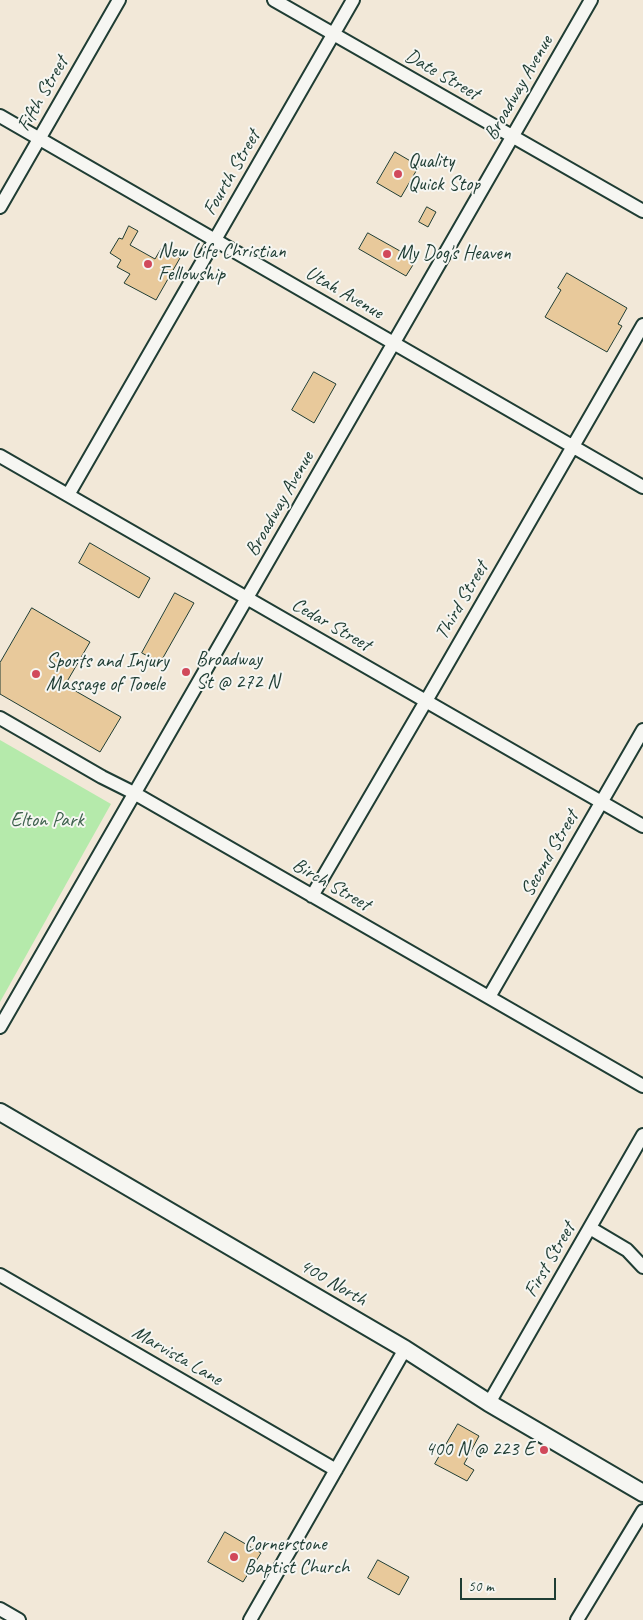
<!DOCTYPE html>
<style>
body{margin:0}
#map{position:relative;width:643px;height:1620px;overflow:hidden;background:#f2e8d8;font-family:Caveat,sans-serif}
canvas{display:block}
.scale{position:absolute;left:460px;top:1578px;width:96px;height:22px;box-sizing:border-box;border:2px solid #1f3d34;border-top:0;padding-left:6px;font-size:15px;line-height:18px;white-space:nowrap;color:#1f3d34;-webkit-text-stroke:4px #f6f6f2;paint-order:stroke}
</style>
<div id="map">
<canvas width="643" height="1620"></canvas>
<div class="scale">50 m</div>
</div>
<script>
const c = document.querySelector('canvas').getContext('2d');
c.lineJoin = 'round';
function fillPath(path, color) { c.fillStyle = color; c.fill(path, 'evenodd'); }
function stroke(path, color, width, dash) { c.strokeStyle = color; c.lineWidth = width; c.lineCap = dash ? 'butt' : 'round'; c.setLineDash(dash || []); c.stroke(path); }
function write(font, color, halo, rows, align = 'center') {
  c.font = font + ' Caveat,sans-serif'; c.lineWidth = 4; c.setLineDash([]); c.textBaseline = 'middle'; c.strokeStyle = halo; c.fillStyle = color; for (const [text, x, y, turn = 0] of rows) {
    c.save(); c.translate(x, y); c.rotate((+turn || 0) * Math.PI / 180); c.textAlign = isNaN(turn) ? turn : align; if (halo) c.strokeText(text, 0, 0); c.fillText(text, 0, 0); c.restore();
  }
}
fillPath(new Path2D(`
 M0,740L111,804L0,1002Z`), '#b5eaab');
const building = new Path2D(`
 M395,152L419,166L401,197L377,183Z
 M427,207L436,212L428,227L419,222Z
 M129,226L138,231L130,245L155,259L162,247L180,258L156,300L124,283L130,274L117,267L121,260L110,253L119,238L122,239Z
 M368,233L416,260L406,276L359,249Z
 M567,273L627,308L618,324L622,326L607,352L545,317L561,290L558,288Z
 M314,372L336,384L314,423L292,410Z
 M90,543L150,578L139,598L79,563Z
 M175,593L194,603L160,663L142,653Z
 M32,608L90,642L65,685L121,717L100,752L0,694V663Z
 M458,1424L479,1436L464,1464L474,1470L467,1481L435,1464Z
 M225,1532L261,1553L243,1582L208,1562Z
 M378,1560L409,1577L399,1595L368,1578Z`);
fillPath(building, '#e8c99b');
stroke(building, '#1f3d34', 1);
const minor = new Path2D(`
 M274,0L643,211
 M0,116L643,487
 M0,207L119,0
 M0,456L643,826
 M68,495L353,0
 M0,718L102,777L134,793L643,1086
 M312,896L426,701L643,325
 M489,997L643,730
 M0,1027L591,0
 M590,1228L627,1250L643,1267
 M0,1275L336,1470
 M489,1403L643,1135
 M0,1609L19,1620
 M250,1620L405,1349
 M577,1620L643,1511`);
const tertiary = new Path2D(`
 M0,1112L405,1349L489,1403L643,1493`);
stroke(minor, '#1f3d34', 16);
stroke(tertiary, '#1f3d34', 20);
stroke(minor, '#f6f6f2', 12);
stroke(tertiary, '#f6f6f2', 16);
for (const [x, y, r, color] of [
 [398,174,5,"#d1495b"],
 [387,254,5,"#d1495b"],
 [148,264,5,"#d1495b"],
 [186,672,5,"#d1495b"],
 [36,674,5,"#d1495b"],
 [544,1450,5,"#d1495b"],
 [234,1557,5,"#d1495b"]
]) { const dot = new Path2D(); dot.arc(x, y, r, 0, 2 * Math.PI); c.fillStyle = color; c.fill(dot); stroke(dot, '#f6f6f2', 2); }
write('20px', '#1f3d34', '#f6f6f2', [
 ["Date Street",442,75,30],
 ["Broadway Avenue",519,88,-60],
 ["Fifth Street",43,94,-60],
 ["Fourth Street",232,173,-60],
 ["Utah Avenue",344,293,30],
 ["Broadway Avenue",280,504,-60],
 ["Third Street",462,601,-60],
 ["Cedar Street",331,625,30],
 ["Second Street",550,854,-60],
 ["Birch Street",331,885,30],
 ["First Street",550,1260,-60],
 ["400 North",333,1283,30],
 ["Marvista Lane",177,1356,30]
]);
write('20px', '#1f3d34', '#f6f6f2', [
 ["Quality",408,162],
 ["Quick Stop",408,185],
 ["New Life Christian",158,252],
 ["Fellowship",158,275],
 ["My Dog's Heaven",397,254],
 ["Broadway",196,660],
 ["St @ 272 N",196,683],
 ["Sports and Injury",46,662],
 ["Massage of Tooele",46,685],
 ["400 N @ 223 E",534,1450,"right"],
 ["Cornerstone",244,1545],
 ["Baptist Church",244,1568]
], 'left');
write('20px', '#3d604c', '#f6f6f2', [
 ["Elton Park",47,821]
]);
</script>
